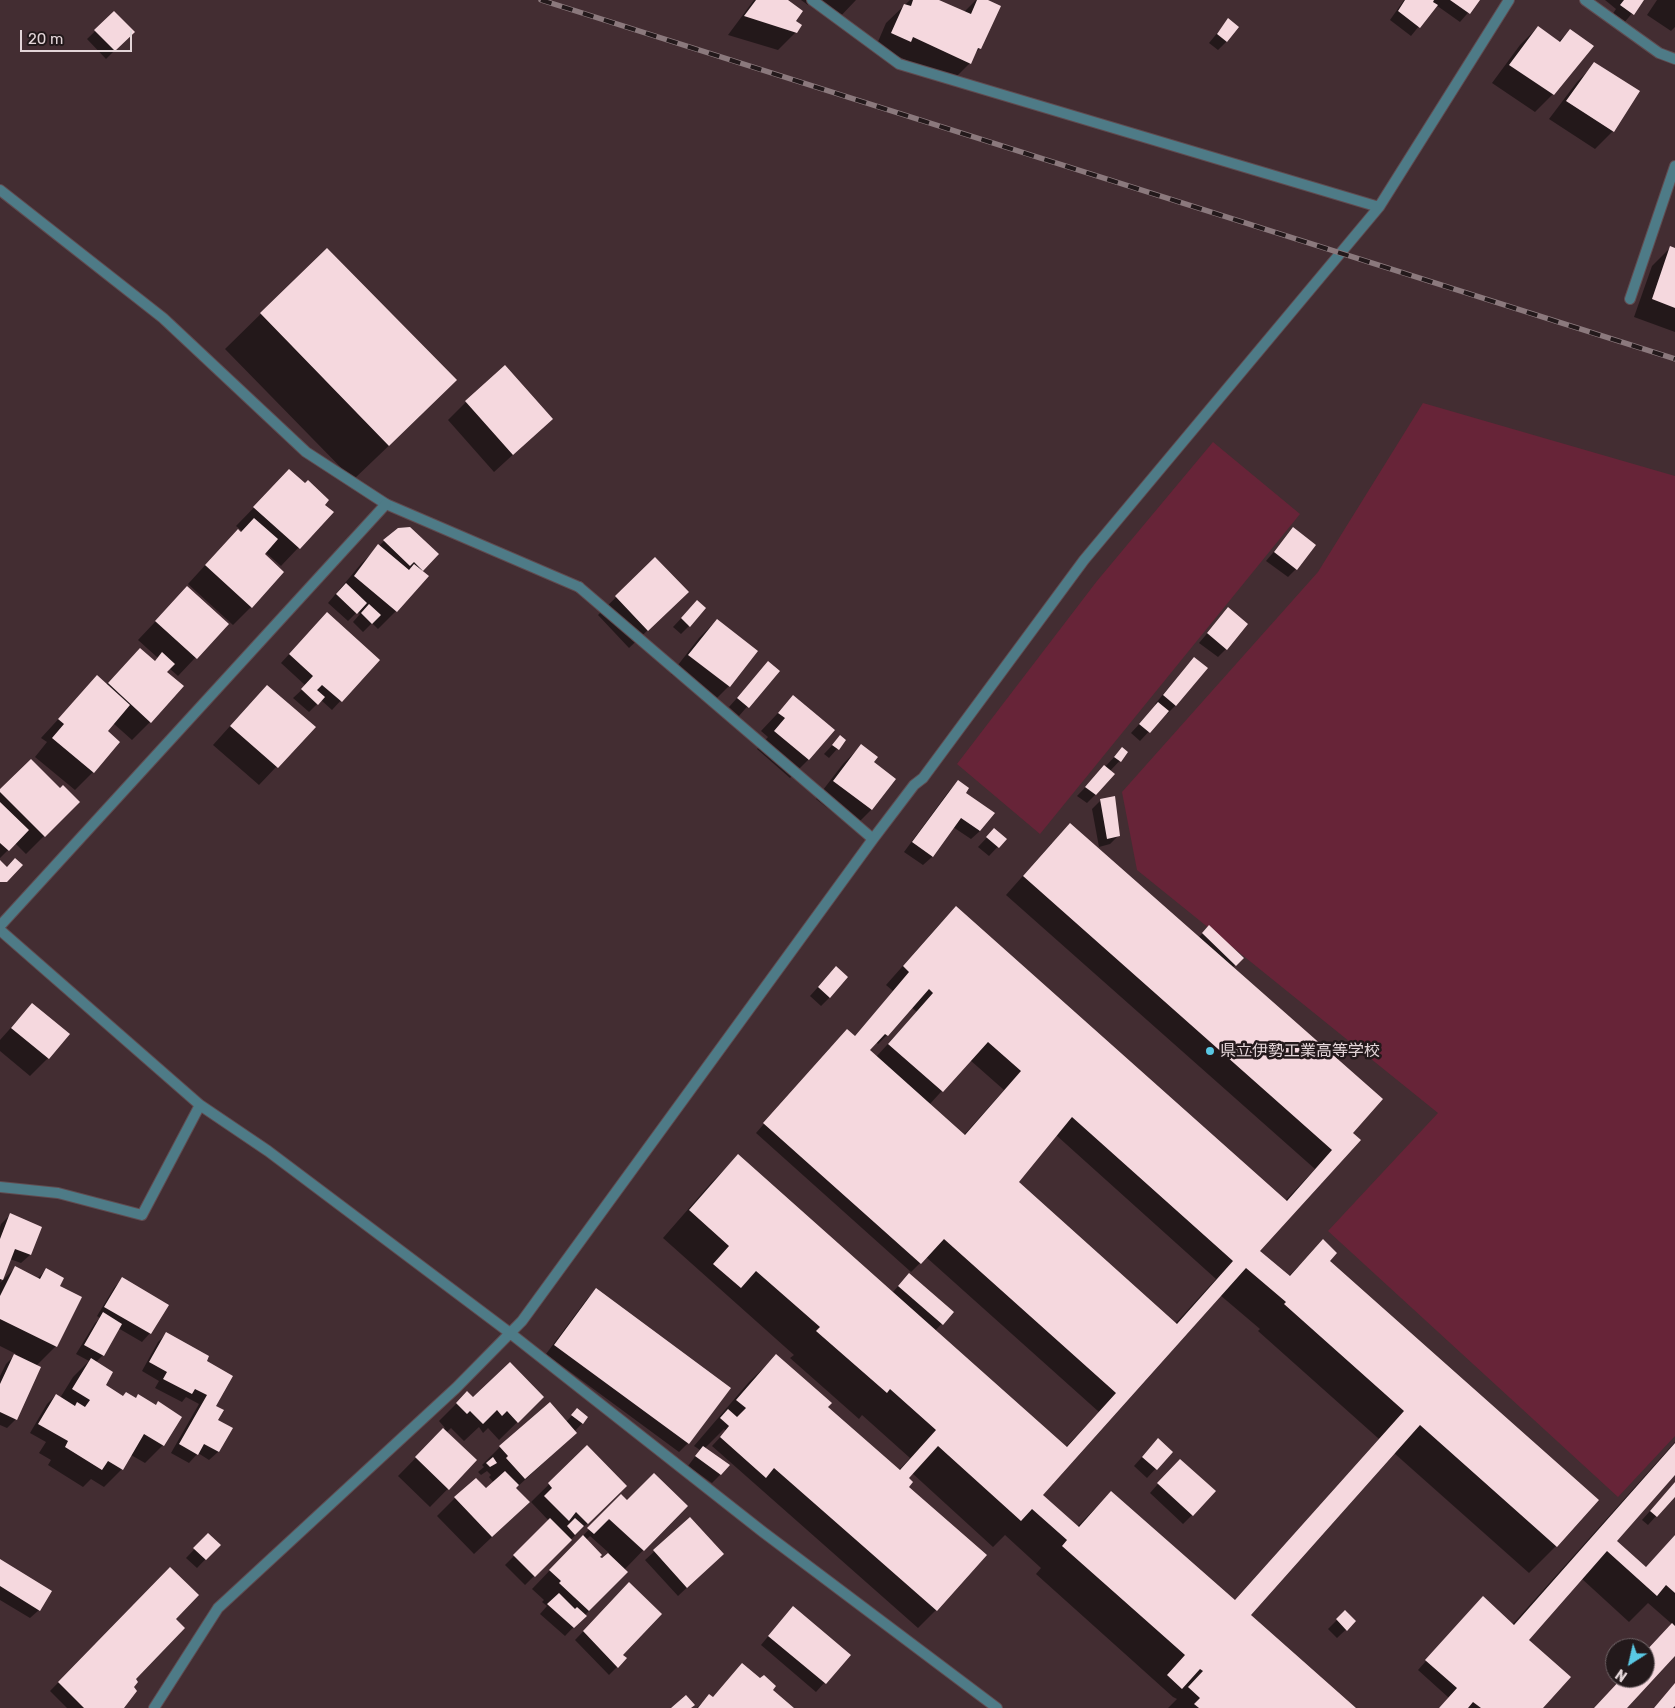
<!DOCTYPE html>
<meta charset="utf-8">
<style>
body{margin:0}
#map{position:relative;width:1675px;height:1708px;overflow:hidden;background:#432d32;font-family:Rubik,sans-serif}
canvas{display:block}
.north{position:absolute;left:1605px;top:1638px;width:50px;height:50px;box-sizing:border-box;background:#23191b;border:1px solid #706467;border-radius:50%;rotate:215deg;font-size:14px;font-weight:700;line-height:20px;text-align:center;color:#e3d5d8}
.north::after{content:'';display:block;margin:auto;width:18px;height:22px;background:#59c8e4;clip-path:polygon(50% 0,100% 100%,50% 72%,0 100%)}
.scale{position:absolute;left:20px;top:30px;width:112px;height:22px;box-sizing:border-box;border:2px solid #e3d5d8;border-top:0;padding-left:6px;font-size:15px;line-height:18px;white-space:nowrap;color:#e3d5d8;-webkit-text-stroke:4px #23191b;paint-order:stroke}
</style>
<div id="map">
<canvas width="1675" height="1708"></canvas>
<div class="north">N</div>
<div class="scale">20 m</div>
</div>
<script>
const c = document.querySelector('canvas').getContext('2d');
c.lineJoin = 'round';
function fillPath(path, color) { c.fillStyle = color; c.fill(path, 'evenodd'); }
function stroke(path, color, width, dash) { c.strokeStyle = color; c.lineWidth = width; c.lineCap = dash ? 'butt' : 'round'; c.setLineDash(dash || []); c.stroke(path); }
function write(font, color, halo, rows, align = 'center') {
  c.font = font + ' Rubik,"Noto Sans JP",sans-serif'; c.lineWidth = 5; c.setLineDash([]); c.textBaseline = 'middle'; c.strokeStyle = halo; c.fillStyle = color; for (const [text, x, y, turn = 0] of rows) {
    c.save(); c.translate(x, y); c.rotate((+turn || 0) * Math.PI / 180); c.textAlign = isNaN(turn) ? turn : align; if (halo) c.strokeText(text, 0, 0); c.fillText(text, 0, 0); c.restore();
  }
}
fillPath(new Path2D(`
 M1423,403L1675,476V1436L1618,1497L1328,1231L1438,1113L1137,870L1122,792L1318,572Z
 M1213,442L1300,514L1040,834L957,764L1097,581Z`), '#672438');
fillPath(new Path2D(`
 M754,0H786L795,21L796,32L778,50L728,35Z
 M801,0H856L837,20L811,1L808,5Z
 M910,0H936L964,12L976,0H985L980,48L974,54L970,63L952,81L895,55L874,51L886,23Z
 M1404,0H1479L1460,22L1436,5L1411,36L1390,20Z
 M1605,0H1643L1624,23L1612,15L1616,9Z
 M1657,0H1675V27L1671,31L1647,15Z
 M114,13L133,32L106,59L87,39Z
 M1228,20L1227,41L1218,50L1209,43Z
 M1538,27L1558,42L1571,30L1553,94L1535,112L1492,83L1520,45Z
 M1595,64L1613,131L1595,149L1549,119L1577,82Z
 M1670,248L1675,250V332L1634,317L1652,266Z
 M327,249L420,416L353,480L225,349Z
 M466,402L552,419L494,472L448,420Z
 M272,489L323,505L332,512L281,566L265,552L251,607L233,625L188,584L220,549L242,531L236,526Z
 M399,529L437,554L421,571L396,611L378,629L372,623L363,632L353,622L360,614L357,612L348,621L328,603L361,564L384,541Z
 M1293,529L1296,569L1288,577L1266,561Z
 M655,559L669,610L629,648L598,615Z
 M187,588L227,624L178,676L169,668L165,673L150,722L132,740L113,723L106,731L119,742L93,772L75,790L35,757L47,742L41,738L97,677L106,685L140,649L154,662L158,658L138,640Z
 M1228,609L1226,649L1218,657L1199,643Z
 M689,610V626L681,634L673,627Z
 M717,620L756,651L729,686L711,704L671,674L699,638Z
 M319,622L378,660L332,710L321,700L309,712L293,698L306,686L281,663Z
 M768,663L778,671L739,716L729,707Z
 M1186,667L1206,668L1175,706L1167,714L1166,713L1140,741L1131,733L1157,705L1155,704Z
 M793,697L833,730L808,760L790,778L757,749L768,737L761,731Z
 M249,705L314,727L259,785L213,745Z
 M840,737L845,740L829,758L824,754Z
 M861,746L872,762L894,779L871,810L853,828L816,799L843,764Z
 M1122,749L1127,753L1110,771L1113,774L1095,795L1087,803L1077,796Z
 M958,782L964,793L980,831L971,839L953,827L932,857L923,865L904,852L949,791Z
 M60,790L78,802L26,854L15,843L0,858V791Z
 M1101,800L1119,835L1110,844L1099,847L1092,809Z
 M994,830L1005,839L989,856L978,847Z
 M1052,843L1198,938L1209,927L1242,958L1232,968L1347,1138L1259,1251L1288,1277L1323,1241L1328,1261L1556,1546L1529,1573L1394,1453L1249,1615L1354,1708H1168L1177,1699L1173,1697L1036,1574L1041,1568L1005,1535L993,1547L912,1473L907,1478L908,1487L936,1610L918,1628L712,1446L726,1431L724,1429L704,1449L720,1475L712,1483L688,1466L700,1450L694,1446L749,1382L776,1356L827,1408L899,1470L910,1458L862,1415L859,1419L790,1358L794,1355L663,1238L711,1183L738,1156L892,1293L909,1274L952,1312L935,1331L1066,1447L1099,1412L926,1257L911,1272L756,1133L829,1049L847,1031L854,1037L893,991L886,985L939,925L956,907L1285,1201L1315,1169L1006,895ZM911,1007L917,1012L876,1057L868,1050L876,1042L878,1044L887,1035ZM970,1060L1004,1090L963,1136L929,1105ZM1056,1135L1216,1279L1175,1324L1017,1182ZM1220,1295L1260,1329L1258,1331L1379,1439L1234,1602L1111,1492L1077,1527L1042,1495Z
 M827,977L830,997L821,1006L810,996Z
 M32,1004L48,1058L30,1076L0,1051V1040Z
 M10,1215L40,1227L30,1255L21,1263L10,1259L0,1283L15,1268L37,1279L46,1270L59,1287L56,1346L36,1366L16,1419L7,1428L0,1425V1376L6,1364L16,1354L0,1346V1227L1,1224Z
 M122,1279L150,1333L142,1342L118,1328L103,1355L96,1362L104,1385L122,1398L135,1399L138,1396L163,1445L145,1463L131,1455L122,1469L104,1487L91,1479L83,1487L48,1465L51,1460L39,1453L46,1442L30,1433L47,1404L56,1395L60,1398L73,1377L89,1361L76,1354L95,1323L100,1318L97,1316L114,1288Z
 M596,1290L729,1388L688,1443L679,1452L546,1354L587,1299Z
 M166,1334L205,1361L216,1421L231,1429L218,1452L209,1460L198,1453L189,1463L171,1453L199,1404L186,1397L182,1402L155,1388L159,1381L142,1371L158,1342Z
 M467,1393L473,1399L543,1397L499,1440L488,1428L483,1433L479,1427L464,1441L451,1428L447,1432L476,1460L430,1507L398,1476L445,1428L439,1421Z
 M577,1410L587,1418L574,1432L576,1433L515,1489L510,1520L474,1554L437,1516L455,1498L486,1490L494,1483L489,1477L491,1475L487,1471L481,1475L478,1472L484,1467L482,1465L500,1447L566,1422Z
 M1675,1442V1474L1615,1541L1645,1568L1675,1535V1654L1626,1708H1595L1622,1678H1645V1653L1672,1624L1648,1603L1629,1622L1581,1578L1527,1640L1541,1708H1439L1449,1698L1418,1670L1474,1607L1512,1625Z
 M587,1447L625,1486L525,1585L505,1565L549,1521L531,1502Z
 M1150,1448L1171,1452L1147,1478L1134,1466Z
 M1171,1469L1192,1515L1183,1524L1150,1493Z
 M654,1474L686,1506L624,1570L626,1572L565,1636L540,1614L547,1606L542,1602L544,1600L532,1589L621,1496L607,1519L608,1521ZM590,1536L609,1553L602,1560L586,1540Z
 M1675,1483V1495L1648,1525L1642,1520Z
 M690,1519L713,1563L678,1596L645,1560Z
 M208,1535L219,1545L197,1568L186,1558Z
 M0,1560L39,1610L30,1618L0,1600Z
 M170,1569L174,1619L134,1679L122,1708H67L50,1691Z
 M620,1593L621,1655L617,1667L609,1675L575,1640Z
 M1345,1612L1355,1621L1337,1638L1328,1629Z
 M785,1616L849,1655L816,1692L761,1645Z
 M742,1665L760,1680L792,1708H697L709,1696L712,1698Z`), '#0007');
fillPath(new Path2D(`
 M756,0H788L803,11L796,21L802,25L797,33L744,16Z
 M913,0H939L971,14L977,0H988L1001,6L981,49L978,48L971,64L913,37L911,42L891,33L904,4L911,6Z
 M1405,0H1434L1433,2L1438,5L1420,28L1398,11Z
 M1450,0H1480L1470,14Z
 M1624,0H1644L1634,15L1620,5Z
 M114,11L135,32L115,51L94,30Z
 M1228,18L1239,27L1227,42L1217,34Z
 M1538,26L1560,42L1570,29L1594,46L1554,95L1509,65Z
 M1594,62L1640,91L1614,132L1566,101Z
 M1670,246L1675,248V308L1652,299Z
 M327,248L457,380L389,446L260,313Z
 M505,365L553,419L513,455L465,401Z
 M289,469L305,483L308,480L329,500L325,505L334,512L300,549L253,507Z
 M254,518L278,539L265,554L284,572L252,608L205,565L238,529L241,532Z
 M410,527L439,554L423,571L414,562L410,566L383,540L398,528Z
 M1293,527L1316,545L1297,570L1274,552Z
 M378,544L409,570L414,564L429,576L397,612L354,576Z
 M655,557L689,592L648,631L615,596Z
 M346,583L367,603L357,614L336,594Z
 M187,586L229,624L197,659L155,621Z
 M697,600L706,608L690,627L681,618Z
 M369,604L381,615L372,624L361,613Z
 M1228,607L1248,624L1227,650L1207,633Z
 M327,612L380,660L342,702L322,685L317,690L325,697L318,705L301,689L313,676L289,654Z
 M717,619L758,651L730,687L688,655Z
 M140,648L155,661L162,652L175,664L167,672L184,686L151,723L108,683Z
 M1194,657L1208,668L1176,706L1163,695Z
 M768,661L780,671L749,708L737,698Z
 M97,675L130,705L108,731L120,742L94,773L52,738L64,724L58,719Z
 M267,685L316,727L278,768L230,726Z
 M793,695L835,730L809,760L774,731L785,718L778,713Z
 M1158,702L1169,711L1150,733L1139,724Z
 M840,735L846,740L839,750L832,745Z
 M861,744L878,757L874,762L896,779L872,810L833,781Z
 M1122,747L1128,752L1121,762L1114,757Z
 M31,759L60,788L63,785L80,802L45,837L0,792V789Z
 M1104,765L1115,774L1096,795L1085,787Z
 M958,780L969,788L966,793L995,813L980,831L961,818L933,857L912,842Z
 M1115,796L1120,836L1107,839L1100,799Z
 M0,802L29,830L9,851L0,843Z
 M1070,823L1383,1099L1353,1133L1361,1140L1260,1251L1290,1276L1323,1239L1337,1253L1330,1261L1599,1500L1557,1547L1420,1425L1251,1615L1356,1708H1199L1194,1704L1200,1698L1188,1687L1203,1671L1200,1669L1182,1689L1167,1675L1185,1655L1062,1546L1067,1540L1032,1509L1021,1521L938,1446L909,1478L913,1482L909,1487L987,1555L937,1611L774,1468L766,1478L720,1437L729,1426L720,1418L728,1409L737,1417L746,1408L736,1400L776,1354L832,1403L828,1407L900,1470L936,1430L890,1389L887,1393L816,1331L820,1327L756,1271L741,1288L713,1264L729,1246L689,1210L738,1154L1067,1447L1116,1393L944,1239L921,1264L763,1123L847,1029L855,1036L909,972L903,966L956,906L1287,1201L1332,1150L1023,876ZM929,989L933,993L888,1044L943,1092L988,1042L1021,1071L965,1135L870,1050L885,1034L888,1036ZM1072,1117L1233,1261L1177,1324L1019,1182ZM1246,1268L1286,1302L1284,1304L1404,1411L1235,1600L1111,1491L1079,1527L1043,1495Z
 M994,828L1007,839L999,848L986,837Z
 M15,858L23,865L7,882H0V860L7,867Z
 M1209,925L1244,958L1236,966L1202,933Z
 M836,966L848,977L830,998L818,987Z
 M32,1003L70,1034L49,1059L11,1028Z
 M10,1213L42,1227L31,1255L15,1249L3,1280L0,1279V1239Z
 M15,1266L40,1279L46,1268L64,1278L60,1286L82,1297L57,1347L0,1319V1296Z
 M909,1273L954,1312L943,1325L898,1286Z
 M122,1277L169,1305L151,1334L104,1307Z
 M596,1288L731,1388L689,1444L554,1345Z
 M103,1312L122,1324L104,1356L84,1345Z
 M166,1332L209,1356L207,1361L233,1376L216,1406L224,1410L218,1420L233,1428L219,1452L204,1444L198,1455L179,1444L207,1395L195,1389L192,1394L163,1379L167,1372L149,1362Z
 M14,1354L41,1367L17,1420L0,1412V1384Z
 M91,1358L113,1372L106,1385L123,1396L126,1392L136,1398L138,1394L156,1405L158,1401L182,1417L164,1446L144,1434L123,1470L108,1461L102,1470L65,1447L68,1441L38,1424L56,1394L75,1406L77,1402L85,1407L90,1400L72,1389Z
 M510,1362L544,1397L518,1423L507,1411L502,1416L497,1410L483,1424L470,1411L467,1414L456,1403L467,1391L473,1397Z
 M550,1402L577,1433L525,1479L506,1458L508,1456L499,1446Z
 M577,1408L588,1417L583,1424L571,1415Z
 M443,1428L477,1460L449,1490L415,1457Z
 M1158,1438L1173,1452L1157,1470L1142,1457Z
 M1675,1443V1475L1617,1541L1646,1567L1675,1535V1593L1666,1585L1657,1596L1607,1551L1529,1640L1571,1677L1543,1708H1481L1473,1702L1468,1708H1439L1457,1688L1425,1660L1483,1596L1514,1625Z
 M587,1445L627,1486L588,1524L576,1512L569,1521L544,1496L552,1488L548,1483Z
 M703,1446L730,1465L721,1475L695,1456Z
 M493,1457L497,1463L490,1467L486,1463Z
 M1180,1459L1216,1491L1193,1516L1157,1483Z
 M505,1471L519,1485L516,1488L530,1502L492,1537L454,1497L476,1478L486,1488Z
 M654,1473L688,1506L644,1551L609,1519L594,1534L587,1528L621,1494L627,1500Z
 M1675,1482V1497L1657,1517L1650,1511Z
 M690,1517L724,1554L687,1588L653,1550Z
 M550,1518L572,1540L535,1577L513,1555Z
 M575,1518L584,1526L575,1535L567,1526Z
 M208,1533L221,1545L206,1560L193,1548Z
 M583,1535L602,1555L600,1557L602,1558L608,1553L628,1572L589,1611L559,1583L561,1581L549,1570Z
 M0,1559L52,1591L40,1611L0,1586Z
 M170,1567L199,1595L176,1619L185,1628L136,1679L138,1682L134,1687L137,1691L124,1708H84L58,1682Z
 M629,1582L662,1614L623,1655L627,1658L618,1668L583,1631Z
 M559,1593L575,1609L577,1607L587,1616L574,1628L547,1604Z
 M793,1606L851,1655L826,1684L768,1636Z
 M1345,1610L1356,1621L1347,1631L1336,1619Z
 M1672,1623L1675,1626V1656L1627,1708H1594L1622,1678H1645V1652Z
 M742,1663L760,1678L764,1675L776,1686L773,1690L794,1708H698L709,1694L713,1697Z
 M1675,1683V1706L1673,1708H1654Z
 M686,1695L695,1705L691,1708H671Z`), '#f5d8de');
const lane = new Path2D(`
 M0,190L163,318L306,452L386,504L579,587`);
const street = new Path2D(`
 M812,0L899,64L1379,207
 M1585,0L1659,53L1675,59
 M1630,299L1675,166
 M579,587L873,839
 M0,926L386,504
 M0,930L200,1105L268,1151L510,1333L763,1532L997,1708
 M0,1187L58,1193L142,1215L200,1105
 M154,1708L218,1608L456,1388L522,1321L873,839L914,785L923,778L1084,560L1379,207L1509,0`);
stroke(lane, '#604b50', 12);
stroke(street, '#604b50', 12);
stroke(lane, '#4e7b87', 10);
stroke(street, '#4e7b87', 10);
const rail = new Path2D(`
 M541,0L1675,359`);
stroke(rail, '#8b797d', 5.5);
stroke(rail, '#23191b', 4, [11]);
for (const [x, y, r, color] of [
 [1210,1051,5,"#59c8e4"]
]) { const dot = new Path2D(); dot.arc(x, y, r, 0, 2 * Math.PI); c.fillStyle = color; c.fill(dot); stroke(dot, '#23191b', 2); }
write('16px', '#e3d5d8', '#23191b', [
 ["県立伊勢工業高等学校",1220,1051]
], 'left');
</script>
